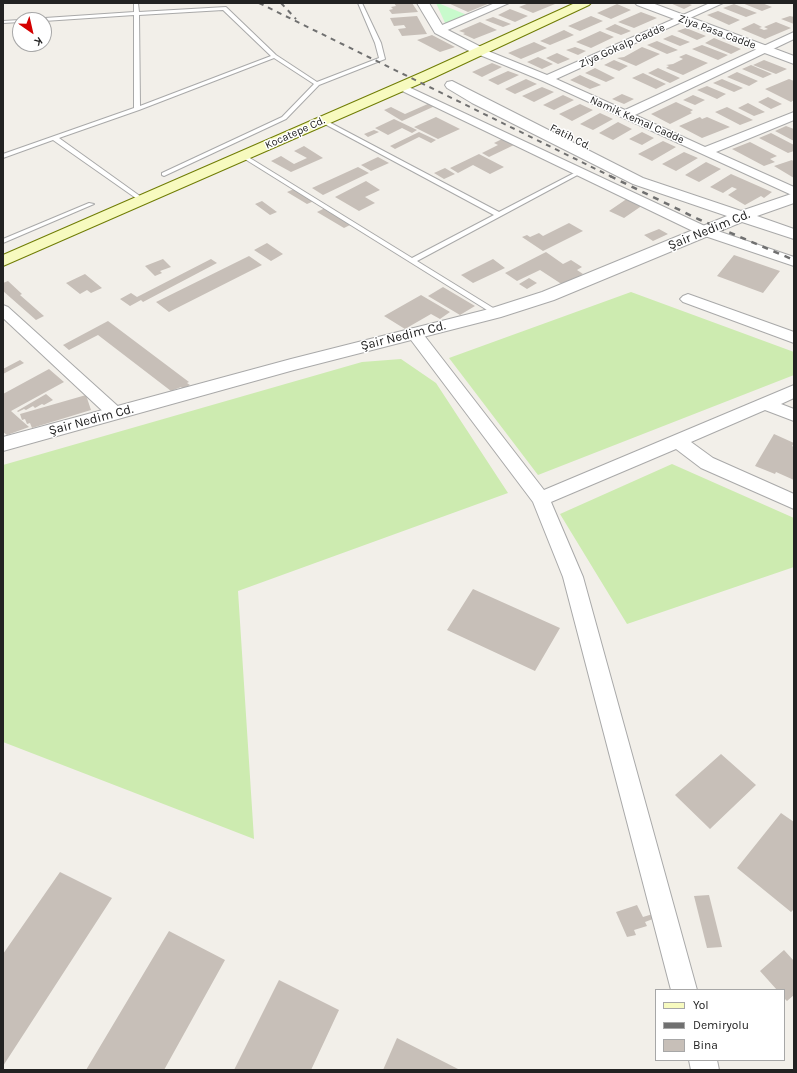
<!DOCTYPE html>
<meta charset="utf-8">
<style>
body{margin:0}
#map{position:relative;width:797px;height:1073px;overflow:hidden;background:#f2efe9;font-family:Karla,sans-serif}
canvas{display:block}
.frame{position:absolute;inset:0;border:4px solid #222;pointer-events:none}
.legend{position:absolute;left:655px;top:989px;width:130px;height:72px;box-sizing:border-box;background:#fff;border:1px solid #a7a7a7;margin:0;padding:5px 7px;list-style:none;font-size:12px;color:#222}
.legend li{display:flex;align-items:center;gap:8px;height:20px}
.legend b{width:20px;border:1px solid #a7a7a7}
.north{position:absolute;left:12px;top:12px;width:40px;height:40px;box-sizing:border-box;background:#fff;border:1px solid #a7a7a7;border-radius:50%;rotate:146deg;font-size:11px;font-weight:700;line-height:16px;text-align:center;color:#222}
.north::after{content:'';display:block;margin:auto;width:14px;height:18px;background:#d40000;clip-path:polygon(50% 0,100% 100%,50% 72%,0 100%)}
</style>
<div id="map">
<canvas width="797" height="1073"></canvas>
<div class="frame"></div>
<ul class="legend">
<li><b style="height:5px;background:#f7fabf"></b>Yol</li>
<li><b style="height:5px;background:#707070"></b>Demiryolu</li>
<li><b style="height:11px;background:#c7bfb8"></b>Bina</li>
</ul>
<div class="north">K</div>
</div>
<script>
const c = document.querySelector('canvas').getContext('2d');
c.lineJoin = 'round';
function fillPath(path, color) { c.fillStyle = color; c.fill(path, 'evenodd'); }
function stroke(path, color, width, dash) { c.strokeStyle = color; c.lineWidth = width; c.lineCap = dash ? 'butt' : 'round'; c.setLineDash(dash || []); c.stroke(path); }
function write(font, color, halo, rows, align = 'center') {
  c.font = font + ' Karla,sans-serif'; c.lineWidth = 3; c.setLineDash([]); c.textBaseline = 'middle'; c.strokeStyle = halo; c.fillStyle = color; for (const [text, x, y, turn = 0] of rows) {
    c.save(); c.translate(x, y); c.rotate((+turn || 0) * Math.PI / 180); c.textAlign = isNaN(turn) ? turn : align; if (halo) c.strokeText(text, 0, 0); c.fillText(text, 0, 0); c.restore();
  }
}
fillPath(new Path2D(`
 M631,292L794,352V375L538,475L449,358Z
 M401,359L436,383L508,493L238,591L254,839L3,742V465L362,362Z
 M672,464L794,518V567L627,624L560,514Z`), '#cdebb0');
fillPath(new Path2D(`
 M436,3H438L467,15L446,25Z`), '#c8facc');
fillPath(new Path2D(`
 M394,3H412L418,12L392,14L389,10L393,9L391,7L396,6Z
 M448,3L467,4L490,3L468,12Z
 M529,3H551L555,4L533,13L519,7Z
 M670,3H687L692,5L684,9Z
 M742,3H762L772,7L762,11Z
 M617,4L631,10L611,19L597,13Z
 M734,4L757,13L746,17L723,8Z
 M510,9L528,16L515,22L498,15Z
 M718,11L740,20L729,25L707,15Z
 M641,12L657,18L634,28L618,22Z
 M417,16L427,34L402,36L398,29L406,28L404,25L394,26L390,18Z
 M591,16L603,21L580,31L568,26Z
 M790,16L794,17V24L781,19Z
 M493,17L511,24L503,27L485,20Z
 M480,22L497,30L474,39L463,34L465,33L459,31Z
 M776,22L791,28L765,39L741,29L754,23L762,27L759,28L764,30L768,29L764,27Z
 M615,24L631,31L621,35L605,29Z
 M686,28L706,36L697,40L677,31Z
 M564,30L574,35L550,45L540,41Z
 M600,31L614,37L591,48L576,42Z
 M432,35L455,47L440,52L417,40Z
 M672,35L690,42L680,46L663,39Z
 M714,38L741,49L731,54L705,43Z
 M657,41L678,50L667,54L647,45Z
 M534,42L547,48L521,59L508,53Z
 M702,45L728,55L718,60L692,49Z
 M575,47L586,51L578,55L566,50Z
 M642,47L660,54L636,66L617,58L624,57Z
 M557,53L570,59L558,64L546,58Z
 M686,54L708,63L683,75L666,68L669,66L666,65L673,64L683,59L679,57Z
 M538,57L553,64L542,69L527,62Z
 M614,60L628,66L619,71L604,65Z
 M764,60L787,69L776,74L753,65Z
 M492,63L502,67L482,77L472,72Z
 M751,65L772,74L763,78L742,69Z
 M595,68L615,78L606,82L585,73Z
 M658,68L680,78L670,83L648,73Z
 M508,71L519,75L498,85L488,80Z
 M737,72L758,81L749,86L727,77Z
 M643,73L666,84L656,89L632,78Z
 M580,75L601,85L590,89L570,80Z
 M526,79L537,84L515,94L505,89Z
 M722,79L743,88L734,92L713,83Z
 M789,79L794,81V100L791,102L765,89Z
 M707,86L726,94L717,99L697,90Z
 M542,87L554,92L534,102L522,96Z
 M622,94L634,99L624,104L612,99Z
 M563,95L574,100L554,110L543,105Z
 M693,95L705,100L695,105L683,100Z
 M768,97L782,104L771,109L758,102Z
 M676,102L693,110L690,112L692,113L670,124L651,114Z
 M430,103L435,106L402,121L384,110L391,107L405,114Z
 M748,103L765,112L754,116L738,108Z
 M580,104L593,110L572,121L559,114Z
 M727,107L753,120L740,125L715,112Z
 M600,113L613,119L593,130L580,124Z
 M436,117L460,129L438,139L414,127Z
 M700,117L702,119L707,117L730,127L702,138L679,126Z
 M394,119L417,130L412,133L402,128L388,135L375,128Z
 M618,122L632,129L613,140L599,133Z
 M786,126L794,129V141L775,131Z
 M374,130L379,132L368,137L364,134Z
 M419,132L436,140L431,143L419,137L395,149L390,146Z
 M642,132L654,138L642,145L629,139Z
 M771,133L794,145V151L788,153L759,138Z
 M502,139L514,145L489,157L482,153L498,145L494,143Z
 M663,141L676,147L652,161L638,154Z
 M750,142L777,156L770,159L775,162L764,166L732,149Z
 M304,146L323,158L291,172L271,161L281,156L294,164L307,158L294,151Z
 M684,152L698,158L676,171L662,164Z
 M479,154L504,167L490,174L473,165L458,173L450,168Z
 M378,157L389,163L371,171L361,165Z
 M792,160L794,162V178L774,166Z
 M706,162L721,169L699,182L685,175Z
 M358,167L369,173L323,195L312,188Z
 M445,168L455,174L444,179L434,173Z
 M731,174L772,192L764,198L761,196L745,205L728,195L737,189L732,187L723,193L710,187Z
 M366,181L380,190L365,197L375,203L359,211L335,197Z
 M294,189L314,201L307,204L287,192Z
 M628,198L643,205L624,218L609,211Z
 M262,201L277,212L270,215L255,204Z
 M325,208L352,224L344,228L317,212Z
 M569,223L583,231L543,251L522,237L527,235L530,237L539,233L543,236Z
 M659,229L668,234L653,241L644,235Z
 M267,243L283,254L271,261L254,250Z
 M546,252L563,264L571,260L582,267L577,270L583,274L563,285L540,270L517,281L505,273Z
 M734,255L780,271L763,293L717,276Z
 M249,256L262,265L169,312L156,302Z
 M163,259L171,267L160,271L162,273L155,276L145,266Z
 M211,259L217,263L143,302L141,300L130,306L120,299L131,293L137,297Z
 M493,259L505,268L473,283L461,275Z
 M85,274L102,288L91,293L87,290L80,294L66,283Z
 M529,278L537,283L527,289L519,284Z
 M8,281L22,294L20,295L44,316L36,320L3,291V283Z
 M443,287L475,306L460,315L428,296Z
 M421,295L450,312L440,319L431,314L405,329L384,316Z
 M108,321L189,382L187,383L190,385L183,389L181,387L171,391L98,335L69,350L63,345Z
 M20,360L24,363L3,374V369Z
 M49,369L64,382L11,411L29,427L7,435L3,432V394Z
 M46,394L53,400L44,405L42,404L35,408L33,406L26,410L24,409L18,412L17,411Z
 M86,395L91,410L32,428L30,423L27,424L25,419L22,420L20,414Z
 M774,434L794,443L792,446L794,447V480L776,472L775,474L755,466Z
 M473,589L560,628L535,671L447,630Z
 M721,754L756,785L710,829L675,795Z
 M781,813L794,822V909L791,912L737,868Z
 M60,872L112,898L3,1066V954Z
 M709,895L722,947L707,948L694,896Z
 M637,905L643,917L656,913L658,917L645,922L647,926L634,930L636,935L627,937L616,912Z
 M169,931L225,960L164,1070H86Z
 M784,950L794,961V995L787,1001L784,998V990H777L760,971Z
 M279,980L339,1010L311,1070H234Z
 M397,1038L460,1070H383Z`), '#c7bfb8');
const service = new Path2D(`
 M134,3H138L139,12L226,7L276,55L317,82L379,58L375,43L358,3H362L381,43L385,59L319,85L286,119L164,176L162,175V173L282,117L314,84L274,58L139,110L59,138L144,199V201H140L53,140L3,158V154L134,108V15L44,21L30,20V19L134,12ZM223,10L271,56L140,106L139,15Z
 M20,20V22L3,23V21L20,20H22Z
 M321,120H325L499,212L578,171L583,172L417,261L498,311L499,313L495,315L240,156L245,155L412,258L494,215L321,122Z
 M89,203L94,204L3,243V239Z`);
const minor = new Path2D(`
 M495,3H509L443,32H435L434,30L435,28Z
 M710,3H723L556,79L625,110L794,32V39L635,115L705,147L794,112V120L716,152L794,187V196L543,81L475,53L474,51L475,49H483L547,75Z
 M400,83L709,228L794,257V266L699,234L396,88L394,86Z
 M688,294L794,332V343L683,302L680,299L683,296Z
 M3,305L8,307L121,409L123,413L121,417L115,419L109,417L3,318Z
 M414,328L420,330L544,490L794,385V398L781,404L794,409V421L765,410L691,442L713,458L794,494V509L701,468L676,449L551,502L583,577L697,990H671L563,577L533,502L408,336L406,333L408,330Z
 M689,1060H717L719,1070H691Z`);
const tertiary = new Path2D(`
 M417,3H429L444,28L483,48L485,51L483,54H475L435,33Z
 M635,3H652L794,56V64L637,5Z
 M452,81L643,178L741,211L794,193V203L757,216L794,229V239L742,222L554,300L501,317L294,370L3,451V437L291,359L489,309L542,292L727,216L633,184L472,103L447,88L445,85L447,82Z`);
const secondary = new Path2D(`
 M575,3H591L589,5L433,78L3,266V255L423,72Z`);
stroke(service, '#a9a9a9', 2);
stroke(minor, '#a9a9a9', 2);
stroke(tertiary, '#a9a9a9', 2);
stroke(secondary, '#707d05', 2);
fillPath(service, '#fff');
fillPath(minor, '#fff');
fillPath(tertiary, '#fff');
fillPath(secondary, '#f7fabf');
stroke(new Path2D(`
 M259,3L612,177
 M281,3L296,19`), '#707070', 2, [5, 5]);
stroke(new Path2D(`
 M610,176L698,219L794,260`), '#707070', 2.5, [6, 6]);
write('11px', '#222', '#fff', [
 ["Ziya Pasa Cadde",717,32,20],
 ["Ziya Gokalp Cadde",622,46,-24],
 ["Namik Kemal Cadde",637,120,24],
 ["Kocatepe Cd.",295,133,-24],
 ["Fatih Cd.",570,137,27]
]);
write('13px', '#222', '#fff', [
 ["Şair Nedim Cd.",709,230,-22],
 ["Şair Nedim Cd.",403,336,-14],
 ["Şair Nedim Cd.",91,420,-15]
]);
</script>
